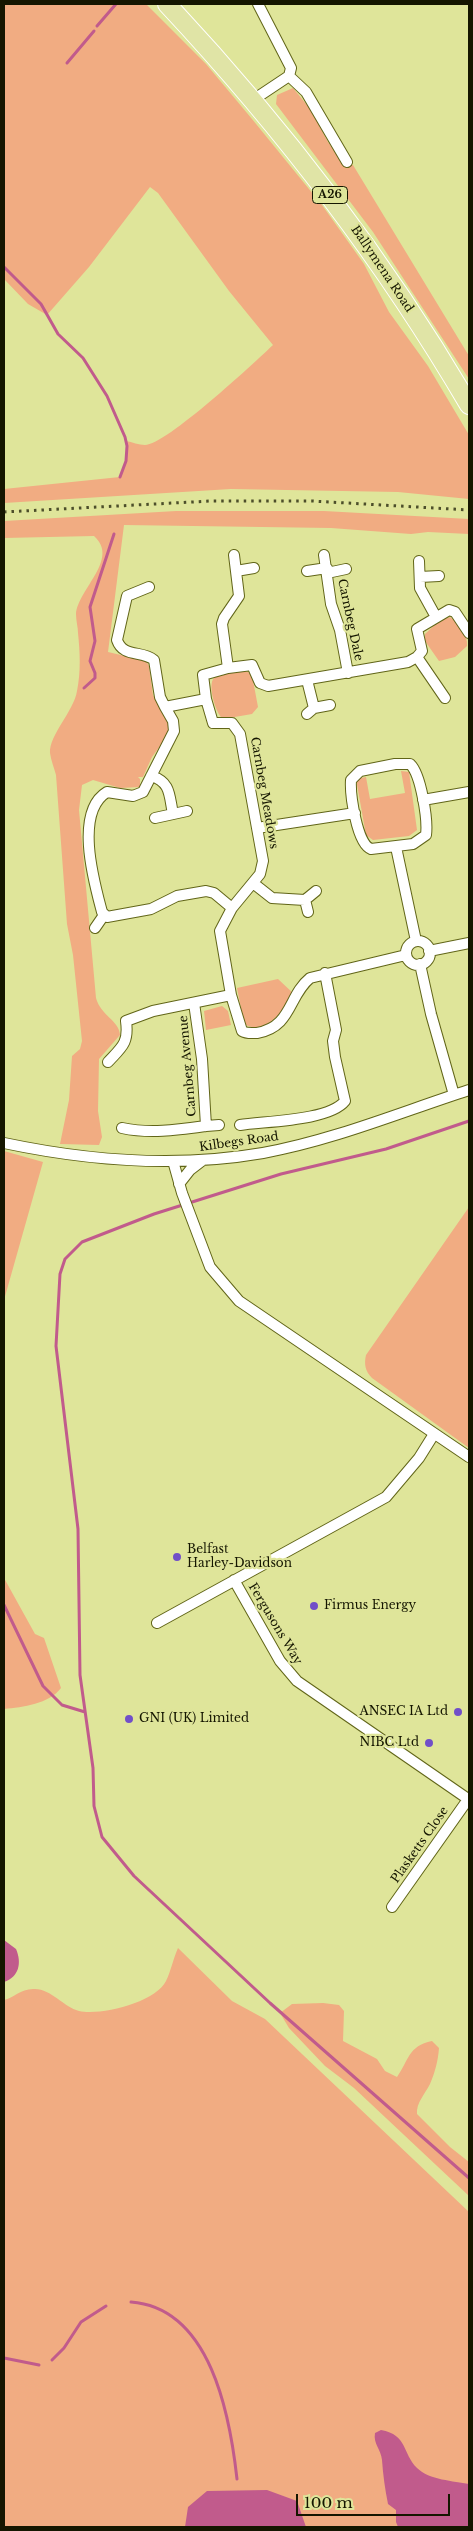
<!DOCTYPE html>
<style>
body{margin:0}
#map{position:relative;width:473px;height:2531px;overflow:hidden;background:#dfe59a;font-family:"Libre Baskerville",serif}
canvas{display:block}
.frame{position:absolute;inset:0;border:5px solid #151600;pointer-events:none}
.scale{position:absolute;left:296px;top:2494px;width:154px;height:22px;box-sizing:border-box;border:2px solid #151600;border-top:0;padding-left:6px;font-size:15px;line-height:18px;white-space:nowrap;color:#151600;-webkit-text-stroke:4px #dfe59a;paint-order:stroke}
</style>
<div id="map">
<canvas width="473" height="2531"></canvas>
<div class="frame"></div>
<div class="scale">100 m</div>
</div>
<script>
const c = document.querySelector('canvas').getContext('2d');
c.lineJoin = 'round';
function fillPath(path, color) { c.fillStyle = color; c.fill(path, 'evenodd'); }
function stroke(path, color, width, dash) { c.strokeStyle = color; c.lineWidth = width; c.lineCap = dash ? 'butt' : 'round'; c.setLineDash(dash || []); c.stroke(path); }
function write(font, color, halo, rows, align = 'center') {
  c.font = font + ' "Libre Baskerville",serif'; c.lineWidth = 4.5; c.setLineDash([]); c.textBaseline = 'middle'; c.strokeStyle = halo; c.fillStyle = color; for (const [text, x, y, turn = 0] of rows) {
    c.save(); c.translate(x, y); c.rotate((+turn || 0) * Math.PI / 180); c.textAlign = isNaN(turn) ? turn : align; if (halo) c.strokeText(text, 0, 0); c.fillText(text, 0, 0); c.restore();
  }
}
fillPath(new Path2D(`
 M4,4H146L206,64L252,119L322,205L364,264L389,312L428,366L469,435V499L398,492L231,489L4,503V489L120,477L126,461V441C132,442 139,445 145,445C166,445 254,363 273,345L229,291L158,193L150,187L89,267L47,315L28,304L4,279Z
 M293,88L311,110L328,142L345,165H353L469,356V379L373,232L276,104L277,95Z
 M176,511H324L469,519V534L428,532L411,534L331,528L124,525L108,652L146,661L149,666L153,695L168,723V730L166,738L152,757L143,777H138L140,779V787L120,788L93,780L82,785L79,810L96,998C101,1016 119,1020 120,1035L99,1059L98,1111L102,1137L99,1145L60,1144L69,1100L72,1056L80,1049L82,1041L73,955L67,924L56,775C54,768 51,760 50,753C49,735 74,711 77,691C81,672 80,652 78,633C78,627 76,621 76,614C78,589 120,559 94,536L4,538V521Z
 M450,617C459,623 468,635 467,646L455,657L439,661L425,641V634L439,621Z
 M241,672H248L252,675L258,707L252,714L223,719C216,714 207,685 214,678C219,673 234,673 241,672Z
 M401,771L409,772L417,830L409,836L373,840L366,835L356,779L366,777L370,799L405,793Z
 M278,979L294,994C284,1009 266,1037 244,1024L237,988Z
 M222,1006L228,1011L231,1025L206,1030L204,1011Z
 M4,1151L43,1162L4,1300Z
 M469,1207V1448L372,1378C365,1371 364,1364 366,1355Z
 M4,1578L35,1634L44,1638L61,1688C49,1704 23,1707 4,1709Z
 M178,1948L232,2001L265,2019L469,2212V2527H4V2000C14,1998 21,1988 35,1989C51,1989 64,2007 79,2011C101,2016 156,2002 166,1981C171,1971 173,1959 178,1948Z
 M323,2003L339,2005L344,2011L343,2041L377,2059L385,2071L397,2077C409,2060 408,2046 432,2041L439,2048C438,2061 435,2072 430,2084C425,2094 416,2103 417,2114L450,2147L469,2162V2196L354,2088L325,2066L289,2028L280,2013L292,2004Z`), '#f1ac82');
fillPath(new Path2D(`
 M4,1940L16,1949C22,1963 19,1977 4,1982Z
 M381,2430C408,2435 402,2453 417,2468C429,2480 454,2481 469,2484V2527H398L396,2522V2510L388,2504C385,2489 383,2475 382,2460C381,2449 373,2444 375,2433Z
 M267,2490L297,2501L306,2527H185L188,2507L207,2491Z`), '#c15b8c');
stroke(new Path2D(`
 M97,26L116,4
 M67,63L94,31
 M4,267L41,304L58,334L83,358L107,396L125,437L127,446L126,461L120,477
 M84,688L95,678V673L90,661L95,641L90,607L114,534
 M469,1121L386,1149L281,1174L154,1214L82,1242L65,1259L60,1274L56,1346L78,1529L80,1675L93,1768L94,1806L102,1837L134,1876L270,2003L469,2178
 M4,1605L43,1686L62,1705L85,1712
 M131,2302C211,2308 230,2416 237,2479
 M4,2358L39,2365
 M52,2360L64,2348L81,2322L106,2306`), '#c15b8c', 3);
const minor = new Path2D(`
 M289,76L306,92L347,162
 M253,100L289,76L291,68L258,4
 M324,555L331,604L340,630L348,673
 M419,561L420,588L436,617
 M236,571L254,568
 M307,571L327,568
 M327,573L346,569
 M420,577L439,576
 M149,587L127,596L117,640C123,658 142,650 154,660L160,697L165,707
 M417,657L445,698
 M228,668L222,624L224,618L239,596L234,555
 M307,680L314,708
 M206,699L213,723H232L240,734L263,861L260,874L232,908L214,893L206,891L177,896L151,909L107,917L102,912C94,882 74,812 107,792L133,796L143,792L174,731L173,721L165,707Z
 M206,699L203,675L228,668L252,665L260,683L268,686L408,662L417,657L422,651L417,629L449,610L455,612L469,633
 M307,714L314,708L330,705
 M395,764H410C421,774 428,820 426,835L413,844L371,849C357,844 350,795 351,780L360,771Z
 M151,776C171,782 169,795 173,814
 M423,800L469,792
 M155,818L187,811
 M257,828L355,813
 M396,847L416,941
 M253,883L272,898L305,900L308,912
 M305,900L316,891
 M95,928L104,915
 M406 953a12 12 0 1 1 24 0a12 12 0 1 1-24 0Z
 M429,951L469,943
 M420,964L431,1014L454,1095
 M231,995L220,931L232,908
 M108,1062C122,1047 129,1043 126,1021L153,1011L231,995L242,1031C247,1034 251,1033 257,1033C292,1027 288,996 310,978L406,955
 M240,1125C265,1121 329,1121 345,1101L335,1057L333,1041L336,1030L325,973
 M206,1126L219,1125
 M122,1128C150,1134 177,1130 206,1126L202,1059L194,1003
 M4,1143C89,1161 176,1168 263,1153C334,1140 401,1112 469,1090
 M173,1161L182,1193L210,1267L239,1301L469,1457
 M179,1184L190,1170L203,1160
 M234,1580L280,1661L297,1681L468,1799
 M157,1623L386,1497L419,1458L434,1434
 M392,1907L469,1798`);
const trunk = new Path2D(`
 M167,4C283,128 383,258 469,405`);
stroke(minor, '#616518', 12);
stroke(trunk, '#fff', 20);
stroke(minor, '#fff', 10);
stroke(trunk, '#e0e4a6', 18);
stroke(new Path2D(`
 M4,512L211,501H312L469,510`), '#4c4e2a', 3, [2.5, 5]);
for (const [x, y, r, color] of [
 [177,1557,5,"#714fc8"],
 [314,1606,5,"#714fc8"],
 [458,1712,5,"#714fc8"],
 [129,1719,5,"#714fc8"],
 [429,1743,5,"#714fc8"]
]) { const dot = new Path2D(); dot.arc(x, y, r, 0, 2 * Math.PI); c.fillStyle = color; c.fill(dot); stroke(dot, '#dfe59a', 2); }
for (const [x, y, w] of [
 [330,195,35]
]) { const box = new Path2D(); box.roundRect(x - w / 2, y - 8.5, w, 17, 4); c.fillStyle = '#dfe59a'; c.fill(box); stroke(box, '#151600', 1); }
write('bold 11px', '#151600', null, [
 ["A26",330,195]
]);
write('12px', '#151600', '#dfe59a', [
 ["Ballymena Road",382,269,56],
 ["Carnbeg Dale",350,620,78],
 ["Carnbeg Meadows",264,793,80],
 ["Carnbeg Avenue",188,1066,-95],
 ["Kilbegs Road",239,1142,-8],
 ["Fergusons Way",275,1624,59],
 ["Plasketts Close",420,1845,-55]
]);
write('12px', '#151600', '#dfe59a', [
 ["Belfast",187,1550],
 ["Harley-Davidson",187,1564],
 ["Firmus Energy",324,1606],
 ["ANSEC IA Ltd",448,1712,"right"],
 ["GNI (UK) Limited",139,1719],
 ["NIBC Ltd",419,1743,"right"]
], 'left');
</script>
